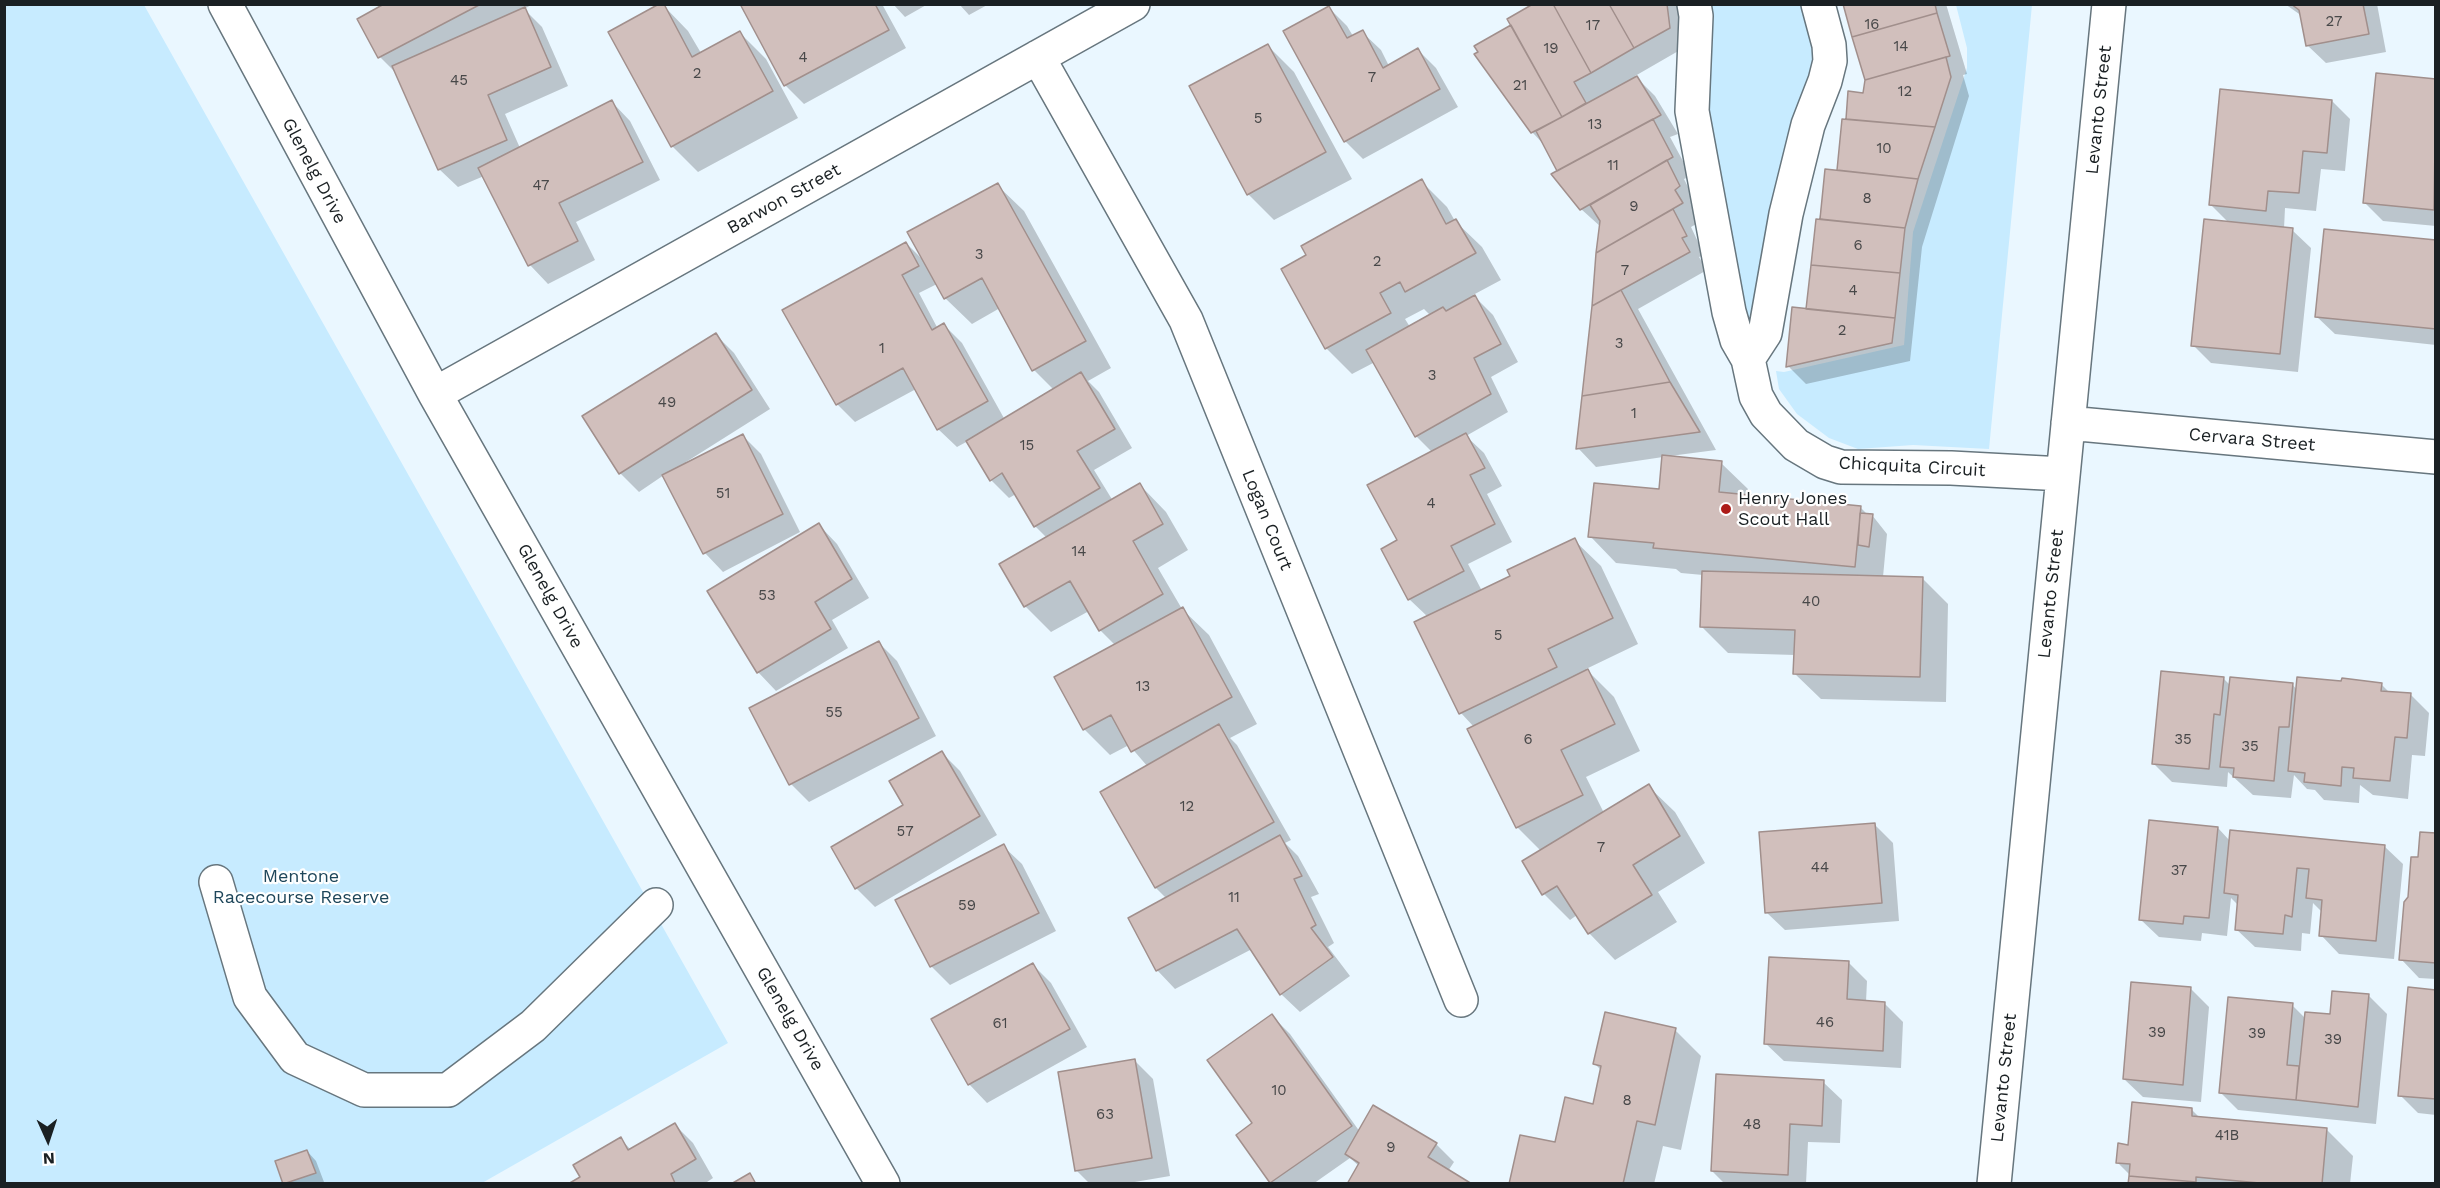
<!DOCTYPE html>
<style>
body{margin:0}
#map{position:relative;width:2440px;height:1188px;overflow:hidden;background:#eaf7ff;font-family:"Work Sans",sans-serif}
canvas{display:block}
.frame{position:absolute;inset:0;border:6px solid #1a2023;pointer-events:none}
.north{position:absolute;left:18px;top:1110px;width:60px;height:60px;-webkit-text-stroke:4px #fff;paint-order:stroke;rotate:177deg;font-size:16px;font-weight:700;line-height:24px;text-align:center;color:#1a2023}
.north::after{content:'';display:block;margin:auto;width:21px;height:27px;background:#1a2023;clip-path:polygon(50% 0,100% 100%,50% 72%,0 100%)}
</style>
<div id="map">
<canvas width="2440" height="1188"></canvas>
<div class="frame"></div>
<div class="north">N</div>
</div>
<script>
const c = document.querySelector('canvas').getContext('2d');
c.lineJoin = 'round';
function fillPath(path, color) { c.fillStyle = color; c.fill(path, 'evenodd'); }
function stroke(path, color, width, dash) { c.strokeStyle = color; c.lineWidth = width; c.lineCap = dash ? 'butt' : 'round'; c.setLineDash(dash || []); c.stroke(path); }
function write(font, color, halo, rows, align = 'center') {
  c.font = font + ' "Work Sans",sans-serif'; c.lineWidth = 4.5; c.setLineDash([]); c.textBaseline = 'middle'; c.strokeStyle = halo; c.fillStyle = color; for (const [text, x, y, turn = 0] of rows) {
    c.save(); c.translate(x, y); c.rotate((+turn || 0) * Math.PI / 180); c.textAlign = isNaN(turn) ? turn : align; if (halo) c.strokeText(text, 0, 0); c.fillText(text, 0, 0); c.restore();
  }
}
fillPath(new Path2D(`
 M5,5H144L728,1043L482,1183H5Z
 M1703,5H1801L1816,61L1750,334L1703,100Z
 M1956,5H2032L1989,449L1913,445L1858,449L1829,438L1797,414L1779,389L1776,371L1784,372L1904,345L1913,232L1967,68V48Z`), '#c7ebff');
fillPath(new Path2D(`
 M387,4H533L524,9L542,27L568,86L505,114L520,148L612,102L630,121L660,180L576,222L595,260L548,284L530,265L484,176L458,187L439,169L398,75L380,57L359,19Z
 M662,4L688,31L701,53L740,33L766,59L798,118L698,172L672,146Z
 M741,4H882L906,48L804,104L786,86Z
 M893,4H928L905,17Z
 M959,4H989L969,15Z
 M1535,4H1683L1687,46L1635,76L1655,96L1678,134L1670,137L1691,176L1684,179L1697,205L1692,208L1700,222L1691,227L1704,255L1699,257L1707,270L1638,309L1716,450L1670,456L1721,463L1748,489L1747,496L1861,508L1868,515H1872L1887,534L1883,577L1922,578L1948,604L1946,702L1821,699L1794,673L1795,655L1728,653L1702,627L1703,575L1681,573L1676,569L1616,563L1590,536L1661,490L1663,457L1596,467L1578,448L1601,227L1581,209L1547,148L1532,132L1513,26Z
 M1844,4H1946L1967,74L1963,75L1969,96L1922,247L1910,361L1806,384L1788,366L1807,310L1826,170L1838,172L1844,120H1847L1849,93L1865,95L1866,80Z
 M2285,4H2377L2386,52L2326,63L2307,45L2302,16Z
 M1329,8L1347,26L1353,36L1362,32L1381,50L1389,66L1418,50L1436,68L1458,107L1363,159L1345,141Z
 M1268,46L1294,72L1352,179L1274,220L1248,194Z
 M2436,81V226L2383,221L2365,203Z
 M2332,101L2350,119L2345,171L2321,169L2316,211L2285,208L2284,229L2292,230L2311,248L2298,372L2211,363L2193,345L2229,223L2210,204Z
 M1421,181L1447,207L1455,221L1482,247L1501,280L1473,295L1493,315L1518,362L1491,377L1508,412L1466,436L1484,453L1502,486L1487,494L1512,542L1468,564L1482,591L1512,577L1574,540L1601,566L1638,644L1586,669L1614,697L1640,751L1586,777L1604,813L1648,786L1675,812L1705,863L1658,892L1677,922L1615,960L1589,933L1577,915L1570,920L1544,894L1541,851L1517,827L1474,727L1461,713L1416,623L1428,617L1409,599L1383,549L1399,541L1432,452L1416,436L1375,362L1352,374L1326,348L1308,256ZM1424,309L1431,316L1410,327L1405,319Z
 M997,185L1024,211L1111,368L1088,381L1099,392L1132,448L1094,470L1113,501L1140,485L1166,512L1188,550L1158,568L1182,609L1209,635L1257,724L1230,738L1237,745L1291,840L1285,843L1298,856L1319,894L1311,897L1334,943L1328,947L1350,976L1300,1012L1281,994L1252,949L1175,989L1157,970L1167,899L1156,888L1148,767L1129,745L1110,755L1084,729L1115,645L1100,630L1089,611L1051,632L1025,606L1047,538L1035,526L1016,494L1009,498L991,480L968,441L957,447L938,429L916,389L855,422L837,404L906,243L925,262ZM937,284L945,298L972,324L1000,308L1034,370L1054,390L1005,420L962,343L944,325L938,329L919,293Z
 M2436,241V345L2335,334L2316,316Z
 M716,335L734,353L770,409L686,462L687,464L743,436L761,454L800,532L723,572L705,553L664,475L639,492L620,473L584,416Z
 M819,525L837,544L869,598L832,620L848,648L776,691L758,672Z
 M879,643L897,661L936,736L809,802L791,784Z
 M2223,678L2230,685L2292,684L2297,690L2381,684L2390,693L2411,695L2429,713L2425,756L2412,755L2408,799L2373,795L2360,785L2359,803L2324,800L2315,790L2307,789L2294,775L2291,798L2253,795L2228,772L2227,787L2172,782L2154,764Z
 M941,752L960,771L997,835L875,907L856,888L833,847L905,805Z
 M1875,825L1893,843L1899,921L1785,930L1766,912Z
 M2218,828L2230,841L2384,846L2403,864L2394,959L2339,954L2321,935L2323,913L2313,903L2310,934L2302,933L2301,951L2255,947L2236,929L2239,906L2231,898L2227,936L2202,933L2201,941L2159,937L2140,919Z
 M2436,835V979L2419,978L2401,959L2409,898L2419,859Z
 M1003,846L1022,864L1056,931L950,985L931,966Z
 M1849,963L1867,981L1866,1002L1885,1004L1903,1022L1901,1068L1784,1061L1765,1043Z
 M1033,965L1051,983L1087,1047L987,1103L969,1084Z
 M2191,989L2209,1007L2201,1102L2143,1097L2124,1079Z
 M2436,992V1115L2418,1113L2400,1095Z
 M2369,996L2387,1014L2376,1124L2238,1110L2220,1092L2292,1005L2306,1019L2331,1016Z
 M1272,1016L1290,1034L1360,1132L1436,1144L1454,1162L1448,1171L1359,1166L1350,1158L1313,1184H1273L1254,1124Z
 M1675,1030L1701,1056L1681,1150L1663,1146L1654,1184H1510L1556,1144L1594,1106L1602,1071L1595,1064Z
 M1135,1061L1153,1079L1170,1176L1123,1184H1090L1076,1170Z
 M1823,1082L1842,1100L1840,1143L1808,1142L1806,1184H1725L1712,1171Z
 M2192,1110L2200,1118L2327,1130L2353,1156L2350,1184H2129L2130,1175L2118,1163L2129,1146Z
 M675,1125L693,1143L713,1178L704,1184H571L582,1177L621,1139L631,1150Z
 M307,1151L316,1161L324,1182L285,1184L277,1162Z`), '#0003');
const building = new Path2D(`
 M384,4H481L378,58L357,19Z
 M659,4H664L692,57L740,31L773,91L671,147L608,32Z
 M740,4H875L889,30L784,86Z
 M1533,4H1553L1591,73L1574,82L1586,103L1562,117L1507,19Z
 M1553,4H1609L1634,48L1591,73Z
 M1609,4H1667L1670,28L1634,48Z
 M1843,4H1935L1937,13L1852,37Z
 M2291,4H2363L2369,34L2306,46L2299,10Z
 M1329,6L1347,38L1363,30L1383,68L1418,48L1440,89L1344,142L1283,31Z
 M525,7L551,67L488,95L507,140L438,170L392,66Z
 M1937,13L1950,56L1865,80L1852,37Z
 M1511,25L1562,117L1531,133L1474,54L1478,52L1474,46Z
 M1268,44L1326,152L1247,195L1189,86Z
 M1946,57L1951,77L1935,127L1846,119L1848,91L1863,93L1865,80Z
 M2376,73L2436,79L2434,210L2363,203Z
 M1637,76L1661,115L1557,171L1536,131Z
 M2220,89L2332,100L2327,153L2303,151L2299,193L2268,191L2266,211L2209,205Z
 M612,100L643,162L559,203L578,241L528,266L478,168Z
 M1653,119L1673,157L1580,210L1551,174Z
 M1842,119L1935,127L1918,179L1837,170Z
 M1667,160L1680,186L1675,190L1683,203L1596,253L1600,221L1590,205Z
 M1825,169L1918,179L1905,228L1820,219Z
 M1422,179L1446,224L1456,219L1476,253L1405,292L1400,282L1380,293L1391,313L1325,349L1281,269L1306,255L1301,246Z
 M998,183L1086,341L1032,371L982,278L944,299L907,232Z
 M1673,209L1687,236L1682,238L1690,252L1592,306L1596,253Z
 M1816,219L1905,228L1900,273L1811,265Z
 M2204,219L2293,228L2280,354L2191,346Z
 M2324,229L2436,240V329L2315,317Z
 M906,242L919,266L902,275L932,330L944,323L988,401L937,430L903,368L836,405L782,310Z
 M1811,265L1900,273L1895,318L1806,309Z
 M1621,290L1670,382L1582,396L1592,306Z
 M1475,295L1501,344L1474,358L1491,394L1415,437L1366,350L1443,307L1446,311Z
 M1792,307L1895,318L1892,343L1786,367Z
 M716,333L752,390L619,474L582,416Z
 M1081,372L1115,429L1077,451L1100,488L1034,527L1002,473L990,481L966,441Z
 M1670,382L1700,432L1576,449L1582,396Z
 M1466,433L1485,468L1470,475L1495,524L1451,546L1464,571L1408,600L1381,549L1397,540L1367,485Z
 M743,434L783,514L703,554L662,475Z
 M1662,455L1722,461L1719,492L1861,506L1855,567L1653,548L1654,543L1588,537L1594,483L1659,489Z
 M1140,483L1163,524L1133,541L1163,594L1099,631L1070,581L1024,607L999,564Z
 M1860,513L1873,514L1869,547L1858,545Z
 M819,523L852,579L815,602L831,629L757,673L707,591Z
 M1575,538L1613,618L1548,649L1557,667L1459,714L1414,622L1510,576L1507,570Z
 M1702,571L1923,577L1920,677L1793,674L1795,630L1700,627Z
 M1183,607L1232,697L1131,752L1111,715L1083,730L1054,677Z
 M879,641L919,718L789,785L749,708Z
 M1588,669L1615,724L1561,750L1583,795L1516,828L1467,729Z
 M2161,671L2224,677L2220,715L2214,714L2209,769L2152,764Z
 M2230,677L2293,683L2289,727H2279L2274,781L2233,777L2234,768L2220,767Z
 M2297,677L2341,681L2342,678L2382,683L2381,691L2411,693L2407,738L2395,737L2390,781L2353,778L2354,768L2342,767L2341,786L2304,782L2305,773L2288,771Z
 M1219,724L1274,822L1155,888L1100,792Z
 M942,751L980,816L855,889L831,847L903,805L889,781Z
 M1649,784L1680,836L1633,865L1652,895L1588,934L1557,886L1542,895L1522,861Z
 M2149,820L2218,827L2209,918L2184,916L2183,924L2139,920Z
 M1875,823L1882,903L1765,913L1759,832Z
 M2230,830L2385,845L2376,941L2319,936L2322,900L2306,898L2309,869L2297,868L2292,917L2285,915L2283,934L2235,930L2238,895L2224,893Z
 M2420,832L2436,833V963L2399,960L2404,902L2408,897L2411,857H2418Z
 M1280,835L1302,876L1294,879L1316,925L1311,928L1333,957L1280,995L1237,929L1156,971L1128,918Z
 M1004,844L1039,913L930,967L895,900Z
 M1769,957L1849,961L1847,999L1885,1002L1883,1051L1764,1044Z
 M1033,963L1070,1029L968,1085L931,1019Z
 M2131,982L2191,987L2183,1085L2123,1079Z
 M2408,987L2436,990V1099L2398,1096Z
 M2332,991L2369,994L2358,1107L2296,1100L2305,1012L2330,1014Z
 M2228,997L2293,1003L2287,1065L2299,1066L2296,1100L2219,1093Z
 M1605,1012L1676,1028L1655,1125L1637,1121L1623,1184H1509L1520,1135L1555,1142L1565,1097L1593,1104L1601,1066L1593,1064Z
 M1272,1014L1352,1126L1270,1183L1236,1135L1252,1123L1207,1060Z
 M1135,1059L1152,1158L1075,1171L1058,1072Z
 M1716,1074L1824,1080L1822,1126L1790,1124L1788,1175L1711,1171Z
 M2132,1102L2192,1108V1116L2327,1128L2322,1184H2270L2196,1177V1182L2129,1176L2130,1164L2116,1163L2118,1143L2128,1145Z
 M1373,1105L1437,1143L1428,1157L1472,1184H1347L1359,1163L1345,1154Z
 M675,1123L696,1159L671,1174L675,1183L568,1184L580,1177L573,1165L621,1137L628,1150Z
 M307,1150L316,1173L283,1184L275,1161Z
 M750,1173L756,1184H731Z
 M2129,1176L2196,1182L2128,1184Z`);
fillPath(building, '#d1bfbc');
stroke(building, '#a18f8c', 1.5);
const minor = new Path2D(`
 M225,4L435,394L883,1184
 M1694,4L1696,16L1692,111L1729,312L1737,340L1748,359L1756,396L1766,414L1796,445L1825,462L1841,467L1951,468L2063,474
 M1038,57L1186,320L1461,1000
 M1748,359L1765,333L1786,214L1808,125L1825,81L1830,61L1829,45L1818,4
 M435,394L1133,4
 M2068,423L2436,457
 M216,882L250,997L295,1058L364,1090H448L533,1026L656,905
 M1994,1184L2109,4`);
stroke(minor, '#67767e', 36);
stroke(minor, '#fff', 33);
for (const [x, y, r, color] of [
 [1726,509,6,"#ad1c19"]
]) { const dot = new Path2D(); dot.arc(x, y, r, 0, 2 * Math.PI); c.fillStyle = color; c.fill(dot); stroke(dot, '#fff', 2); }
write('15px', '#484849', null, [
 ["27",2334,22],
 ["16",1872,25],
 ["17",1593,26],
 ["14",1901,47],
 ["19",1551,49],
 ["4",803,58],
 ["2",697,74],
 ["7",1372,78],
 ["45",459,81],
 ["21",1520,86],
 ["12",1905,92],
 ["5",1258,119],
 ["13",1595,125],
 ["10",1884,149],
 ["11",1613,166],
 ["47",541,186],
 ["8",1867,199],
 ["9",1634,207],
 ["6",1858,246],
 ["3",979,255],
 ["2",1377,262],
 ["7",1625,271],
 ["4",1853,291],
 ["2",1842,331],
 ["3",1619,344],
 ["1",882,349],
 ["3",1432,376],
 ["49",667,403],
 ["1",1634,414],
 ["15",1027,446],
 ["51",723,494],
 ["4",1431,504],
 ["14",1079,552],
 ["53",767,596],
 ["40",1811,602],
 ["5",1498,636],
 ["13",1143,687],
 ["55",834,713],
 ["6",1528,740],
 ["35",2183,740],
 ["35",2250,747],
 ["12",1187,807],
 ["57",905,832],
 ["7",1601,848],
 ["44",1820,868],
 ["37",2179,871],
 ["11",1234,898],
 ["59",967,906],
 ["46",1825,1023],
 ["61",1000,1024],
 ["39",2157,1033],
 ["39",2257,1034],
 ["39",2333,1040],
 ["10",1279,1091],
 ["8",1627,1101],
 ["63",1105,1115],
 ["48",1752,1125],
 ["41B",2227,1136],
 ["9",1391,1148]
]);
write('18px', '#1a2023', '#fff', [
 ["Levanto Street",2099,110,-84],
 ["Glenelg Drive",314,171,62],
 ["Barwon Street",784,199,-29],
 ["Cervara Street",2252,440,5],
 ["Chicquita Circuit",1912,467,3],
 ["Logan Court",1267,520,68],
 ["Levanto Street",2051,594,-84],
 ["Glenelg Drive",550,596,61],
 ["Glenelg Drive",790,1019,60],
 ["Levanto Street",2004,1078,-84]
]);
write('18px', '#1a2023', '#fff', [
 ["Henry Jones",1738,499],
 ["Scout Hall",1738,520]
], 'left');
write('18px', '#1e465a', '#fff', [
 ["Mentone",301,877],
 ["Racecourse Reserve",301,898]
]);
</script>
